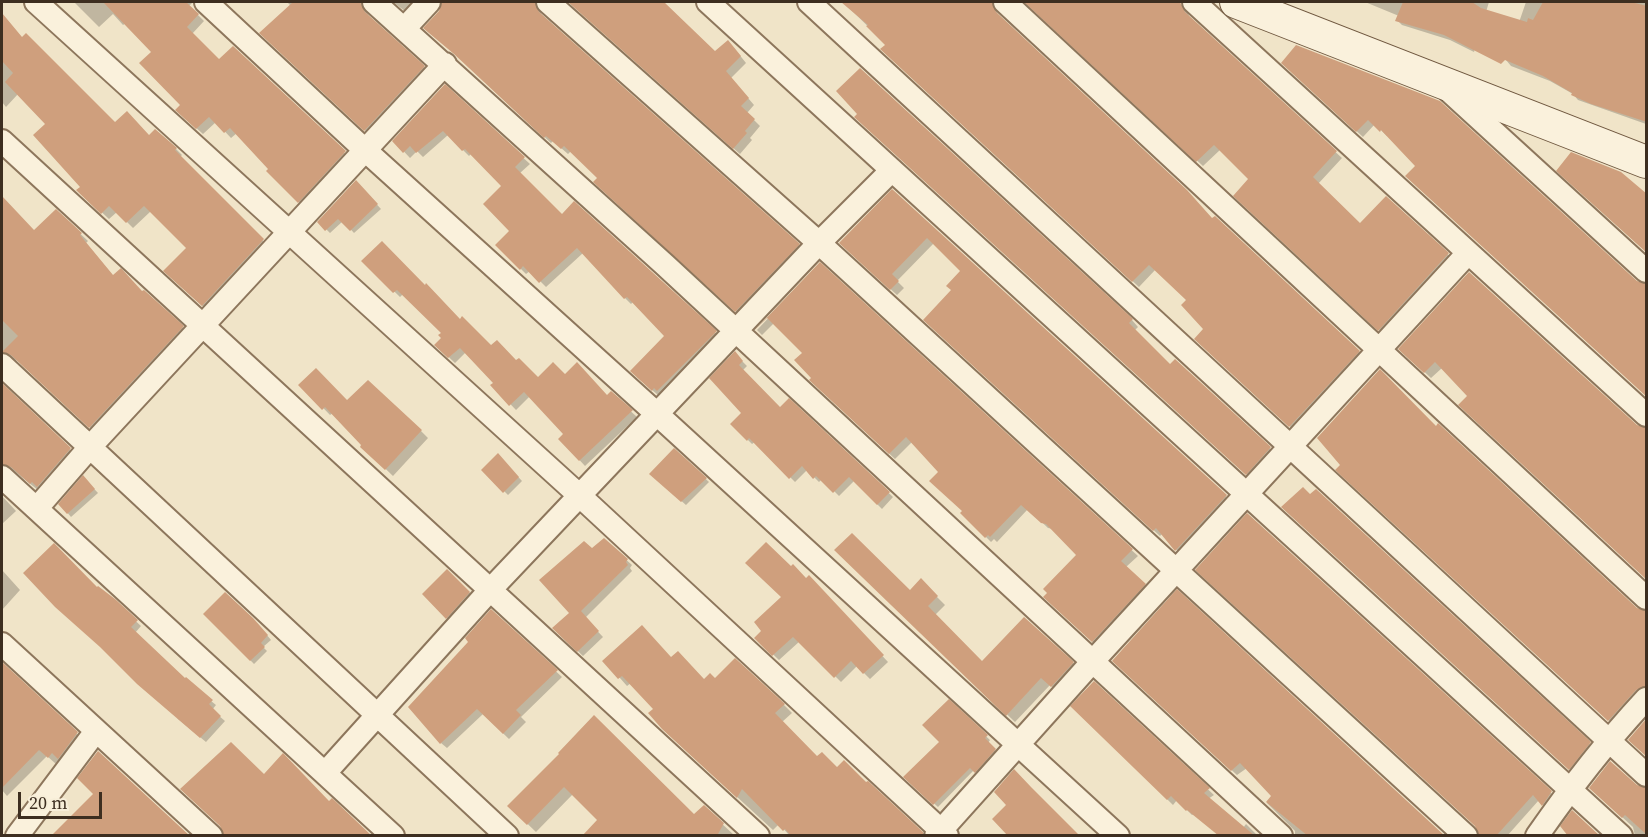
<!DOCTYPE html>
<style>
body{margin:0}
#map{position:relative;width:1648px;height:837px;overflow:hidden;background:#f0e4c8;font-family:"Source Serif 4",serif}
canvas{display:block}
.frame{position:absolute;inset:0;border:3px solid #3d2e20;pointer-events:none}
.scale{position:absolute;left:18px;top:792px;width:84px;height:27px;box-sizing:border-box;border:3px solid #3d2e20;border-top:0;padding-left:8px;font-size:18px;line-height:21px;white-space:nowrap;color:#3d2e20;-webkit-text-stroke:4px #f7eed8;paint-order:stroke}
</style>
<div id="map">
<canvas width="1648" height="837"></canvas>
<div class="frame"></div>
<div class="scale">20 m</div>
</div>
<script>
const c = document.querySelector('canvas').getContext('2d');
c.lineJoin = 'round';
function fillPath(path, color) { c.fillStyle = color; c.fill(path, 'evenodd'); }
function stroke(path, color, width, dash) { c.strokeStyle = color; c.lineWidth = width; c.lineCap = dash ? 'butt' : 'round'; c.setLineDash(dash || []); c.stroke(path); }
fillPath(new Path2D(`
 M74,2H193L189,6L204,21L192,34L219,61L351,158L305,208L268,171L270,169L237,133L231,138L216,122L203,134L183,116L182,105L153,52L126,23L123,25L113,14L99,27Z
 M287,2H369L367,13L370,18L430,73L371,136L262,33L291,6Z
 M393,2H423L410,15Z
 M443,2H543L540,7L541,14L805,251L742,317L601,188L599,178L571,151L568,154L553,141L551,143L462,60Z
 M569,2H657L684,28L714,53L734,48L746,63L731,78L754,105L747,113L760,126L750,138L752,140L740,154Z
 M843,2H999L997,13L1001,19L1213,220L1365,357L1296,432L1202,345L1205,329L1188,300L1156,269L1139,287L888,55L887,45Z
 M1026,2H1109L1119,18L1132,2H1178L1187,10L1190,19L1342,158L1318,184L1360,225L1386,198L1454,260L1385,335L1235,196L1250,179L1221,149L1203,166Z
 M1365,2H1489L1474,52L1450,40L1402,25L1397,20L1399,16Z
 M1526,2H1646V124L1578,100L1573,94L1550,81L1511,66L1506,60Z
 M2,14L22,38L115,124L176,149L182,155L180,157L269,247L209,312L171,277L188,248L151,211L133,228L117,212L109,219L78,190L82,187L47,124L18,94L6,107L2,102Z
 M1289,69L1636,282L1646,396L1388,135L1387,136L1375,124L1363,137Z
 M445,86L530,164L520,173L562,216L574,203L721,338L664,396L661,393L658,395L637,377L666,336L633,302L631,304L625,298L583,253L546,287L530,271L526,274L497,245L511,231L503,186L471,154L469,156L448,135L423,157L417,151L410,158L394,141Z
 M871,131L1132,320L1138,327L1134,331L1170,366L1175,361L1277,455L1254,481Z
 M356,182L381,209L354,233L343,221L330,233L319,222Z
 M892,191L1232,502L1182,556L1162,534L1160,536L931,326L962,271L934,243L897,281L904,288L897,295L846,248Z
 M2,198L34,232L56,211L88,241L86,243L114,277L143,293L190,334L97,434L20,362L14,359H6L2,361Z
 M363,261L460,321L491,347L516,362L538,379L565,376L607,397L611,393L637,417L585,466L560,439L565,434L530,396L516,410L492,385L495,383L466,352L455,363L436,345L443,338V333L403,294L400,297Z
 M820,264L1138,556L1126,567L1150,590L1098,647L1045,597L1078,555L1053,529L1048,528L1028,509L997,542L994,539L991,542L962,513L964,511L940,472L912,442L895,459L811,380L813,378L804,353L774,323L762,335L757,330Z
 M1400,349L1636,426L1470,396L1442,368L1431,378Z
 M735,354L747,366L742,371L780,409L789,400L893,497L882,509L854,481L839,496L822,479L819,482L807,470L795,482L755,442L752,444L732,424L743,413Z
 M2,385L77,456L38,490L14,471H5L2,473V458L4,456L2,454Z
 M301,385L421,431L428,438L393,476L362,446L363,445L333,413L330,415Z
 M1436,428L1636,609L1646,617V693L1615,726L1344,476Z
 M674,450L709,482L686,505L651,474Z
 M498,455L522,481L508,495L483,470Z
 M83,477L98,493L71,517L60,504Z
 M2,496L16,511L2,524Z
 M1310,496L1597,751L1577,776L1290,514Z
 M1247,515L1551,793L1557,798L1548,810L1539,800L1507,836H1480V832Z
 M604,540L632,565L630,568L632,571L585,618L603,637L583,656L554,628L571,613Z
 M836,550L910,593L921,581L945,605L935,615L982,663H1073L1081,671L1060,694L1050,685L1015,722Z
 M792,568L806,579L809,577L888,662L870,679L857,666L841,682L800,641L779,660L756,638L763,631L783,598Z
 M2,570L20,590L2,610Z
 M447,571L473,596L450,621L424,594Z
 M97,589L114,601L141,626L135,633L185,680L216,705L212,710L225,721L206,742L178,719Z
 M491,611L562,677L521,717L526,722L509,739L483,714L447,748L441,743L471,642Z
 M205,614L257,623L271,640L263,647L267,651L254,664Z
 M672,659L704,681L715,680L784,705L792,713L782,722L817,758L837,769L844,762L924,836H790L779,824L773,830L672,737L655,709L631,683L627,686L605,661Z
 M1114,661L1443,836H1295V831L1267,803L1273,796L1247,768L1237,775Z
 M4,666L84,741L66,765L60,759L56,764L47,756L7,796L2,790V669Z
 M1094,683L1214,795L1208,799L1243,828L1246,824L1258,836H1220L1194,814L1192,815L1177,800L1173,805L1073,706Z
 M949,702L990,740L988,743L998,754L979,775L974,770L938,807L905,777L941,742Z
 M561,754L694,816L704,807L735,836H595L599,820L573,794L536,832L509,806Z
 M1642,789H1646V836H1635L1633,827L1597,794Z`), '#0003');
fillPath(new Path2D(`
 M103,2H186L199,14L187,27L219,59L233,46L346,151L298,203L266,171L268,169L230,128L224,133L209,117L196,129L175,110L180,105L139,63L151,52Z
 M293,2H360L365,12L425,66L364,131L259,33Z
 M442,2H535L539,12L800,244L735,312L593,182L597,178L564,146L561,149L546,136L544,138L454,54L423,28L439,11Z
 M568,2H664L715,51L728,40L741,56L726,71L749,98L741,106L755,119L745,131L747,133L733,149Z
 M841,2H992L996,12L1187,190L1212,218L1215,216L1360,351L1289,427L1194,339L1203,329L1181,305L1186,300L1149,265L1132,282L880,49L885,45L866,26L868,25Z
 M1024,2H1180L1185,12L1337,151L1313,177L1360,223L1386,196L1449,253L1378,331L1233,196L1248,179L1214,145L1196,162Z
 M1403,2H1472L1481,8L1527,22L1528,18L1533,20L1543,2H1631L1647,6V122L1591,104L1571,95L1572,93L1543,76L1505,60L1501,64L1444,35L1395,21Z
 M2,13L22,37L26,33L115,122L127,111L149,135L155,129L177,148L175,150L264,239L202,306L163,271L186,248L144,206L126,223L109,206L101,214L76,190L80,187L33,135L45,124L5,82L13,73L2,61Z
 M1296,45L1440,101L1637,281L1647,284V397L1405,176L1415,166L1381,130L1380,132L1368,120L1356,132L1281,63Z
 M860,68L1133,319L1129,323L1170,364L1175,359L1271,447L1246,475L854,117L857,114L836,91Z
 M445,84L525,157L515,167L562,214L574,201L717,331L657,391L654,388L652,391L630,371L664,336L627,297L624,299L577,248L539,283L523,266L520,270L495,245L509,231L483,204L501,186L465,149L462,151L443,131L416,153L410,146L403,153L392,141Z
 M1571,152L1621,172L1647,194V253L1556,171Z
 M356,180L378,204L350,231L338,219L325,231L317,222Z
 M892,189L1227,495L1175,551L1156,528L1153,531L923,320L951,290L946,286L960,271L927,238L892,274L899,281L890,290L839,243Z
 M2,196L34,230L56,209L82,233L80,235L113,275L121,268L142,291L144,290L184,326L89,428L11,355L2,352L18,336L2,320Z
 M382,241L425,285L426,283L460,319L462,316L491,345L497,340L516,360L519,358L538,377L553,362L565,374L577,362L607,395L611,391L633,410L579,461L558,439L563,434L524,392L509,406L490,385L493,383L460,348L448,358L434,345L441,338L438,335L441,333L397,290L393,293L361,261Z
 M820,262L1133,549L1121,561L1146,584L1092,642L1043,597L1047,593L1043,589L1076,555L1046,524L1041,523L1021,505L990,537L988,535L985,538L960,513L962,511L929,481L938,472L906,437L889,454L809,380L811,378L794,360L802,353L767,318L755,330Z
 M1469,272L1637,425L1647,428V580L1458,405L1467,396L1435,362L1424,373L1398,349Z
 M735,351L743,361L739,365L780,407L789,398L890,492L877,505L849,477L833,493L816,476L813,479L802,466L789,479L749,438L747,441L730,424L741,413L709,378Z
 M316,368L347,400L368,380L422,430L385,470L360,447L361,445L325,407L322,410L298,385Z
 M1380,369L1436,426L1438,423L1637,608L1647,611V686L1636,690L1608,721L1335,470L1340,465L1317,438Z
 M2,383L71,448L37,487L32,482L30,484L11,467L2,464Z
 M674,448L707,478L681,502L649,474Z
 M498,453L519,477L503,493L481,470Z
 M83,475L95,489L67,514L58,504Z
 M1303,487L1310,494L1316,489L1591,742L1569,770L1281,507Z
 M1247,513L1552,791L1542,806L1533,795L1496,836H1479L1475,826L1195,570Z
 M852,533L910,590L921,578L938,596L928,606L982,661L1024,617L1074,662L1051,687L1041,678L1006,716L834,550Z
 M604,538L628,559L626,562L628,565L581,611L599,631L577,652L552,628L569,613L539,580L584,541L592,548Z
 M766,542L791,566L793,564L806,578L809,575L884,655L863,674L851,661L834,678L793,637L772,656L754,638L761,631L754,622L781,597L745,563Z
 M54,543L97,587L98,586L115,599L138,620L131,627L185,678L186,677L213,700L209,704L221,716L200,738L137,684L100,647L55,607L23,573Z
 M447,569L470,592L446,619L422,594Z
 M1177,589L1445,836H1308L1266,802L1271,796L1240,763L1231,771L1112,661Z
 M225,592L253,618L268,635L261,643L265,647L250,661L203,614Z
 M491,609L558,670L516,710L521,715L503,734L477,709L440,744L408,707L468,642L465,638Z
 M642,625L671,657L678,651L704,679L710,673L715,678L735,658L785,704L775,713L817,756L822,752L837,767L844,760L866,782L868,781L923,832V836H791L785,829L783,831L742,789L737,798L662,729L648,713L653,709L622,676L618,679L602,661Z
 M2,662L78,732L58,759L52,753L48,758L39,750L2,788Z
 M1094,681L1210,788L1204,793L1255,836H1219L1187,810L1186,811L1171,796L1167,800L1070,706Z
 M949,699L988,735L985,738L996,749L975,773L970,768L933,805L903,777L939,742L922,725Z
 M594,715L694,814L704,805L724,823L717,836H582L597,820L564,787L527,825L507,806L559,754L558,753Z
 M1647,718V757L1628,740Z
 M231,742L264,774L283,753L329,801L332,798L372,836H224L220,826L180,789Z
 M98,751L190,836H51L93,794L77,778Z
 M1610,761L1637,785L1647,788V835L1625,815L1622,818L1589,788Z
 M1014,769L1031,787L1080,836H1008L992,819L1006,805L994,792Z
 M1572,810L1600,836H1568L1560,826Z`), '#cf9f7d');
const street = new Path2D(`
 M36,2L580,496L947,836
 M206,2L365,150L657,414L1118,836
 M374,2L665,265L1281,836
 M548,2L819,243L1466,836
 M708,2L1621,836
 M809,2L1646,775
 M1005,2L1646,598
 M1194,2L1646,415
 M404,29L429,2
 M1448,90L1646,271
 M2,141L758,836
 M2,365L507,836
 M2,477L393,836
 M37,508L90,447L445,64
 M2,644L211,836
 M325,773L491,589L819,243L892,170
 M17,836L96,731
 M936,836L1093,661L1468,253
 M1537,836C1571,787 1606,742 1646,699`);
const secondary = new Path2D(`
 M1236,2L1646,162`);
stroke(street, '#8d765c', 26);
stroke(secondary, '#6f573f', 34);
stroke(street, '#faf1dc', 22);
stroke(secondary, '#faf1dc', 32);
</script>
